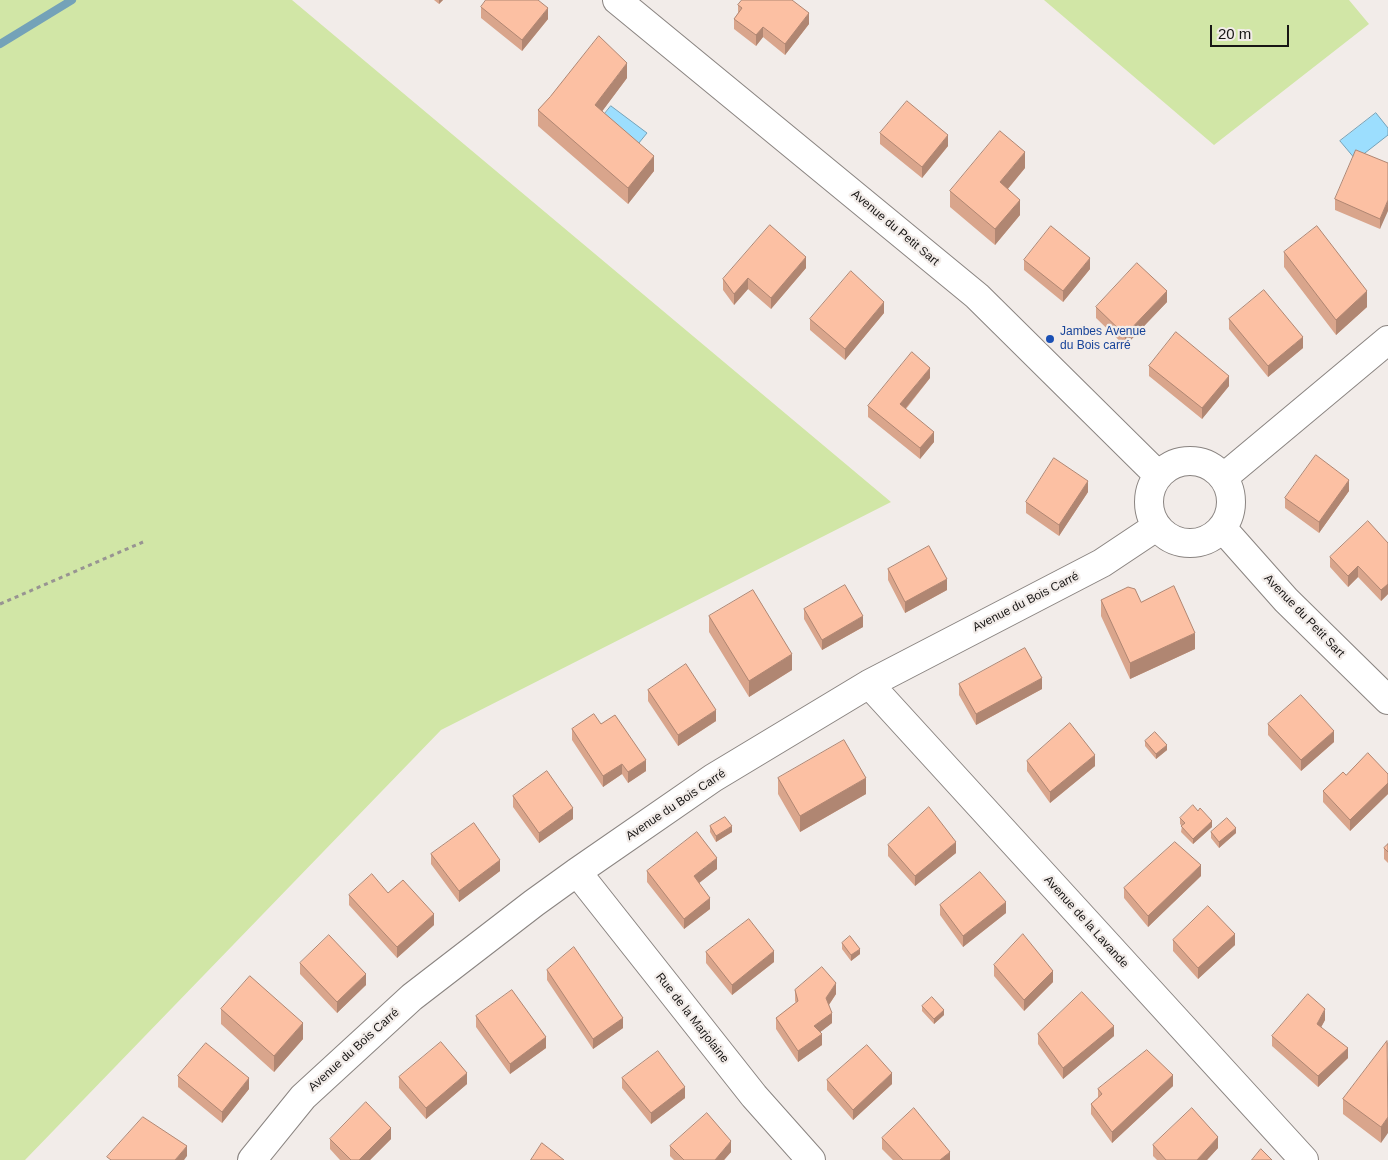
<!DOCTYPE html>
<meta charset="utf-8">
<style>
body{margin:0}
#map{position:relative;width:1388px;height:1160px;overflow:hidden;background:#f2ece9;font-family:Arial,sans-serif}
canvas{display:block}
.scale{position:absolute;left:1210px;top:25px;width:79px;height:22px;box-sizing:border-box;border:2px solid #181615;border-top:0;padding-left:6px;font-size:15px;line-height:18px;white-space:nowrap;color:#181615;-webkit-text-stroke:4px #f2ece9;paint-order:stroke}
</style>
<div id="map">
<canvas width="1388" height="1160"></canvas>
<div class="scale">20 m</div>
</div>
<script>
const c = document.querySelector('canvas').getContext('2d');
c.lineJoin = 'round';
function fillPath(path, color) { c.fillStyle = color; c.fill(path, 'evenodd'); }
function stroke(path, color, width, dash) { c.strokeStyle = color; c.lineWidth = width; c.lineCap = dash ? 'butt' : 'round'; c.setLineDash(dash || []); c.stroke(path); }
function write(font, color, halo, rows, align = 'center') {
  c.font = font + ' Arial,sans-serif'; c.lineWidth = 4.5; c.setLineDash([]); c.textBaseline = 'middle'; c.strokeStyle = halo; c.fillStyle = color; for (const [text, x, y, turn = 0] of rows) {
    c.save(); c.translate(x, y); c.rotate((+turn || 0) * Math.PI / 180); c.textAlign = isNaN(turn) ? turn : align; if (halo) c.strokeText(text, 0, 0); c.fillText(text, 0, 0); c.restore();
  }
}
fillPath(new Path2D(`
 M0,0H292L891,502L441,730L25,1160H0Z
 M1044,0H1349L1369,24L1214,145Z`), '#d1e6a6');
const water = new Path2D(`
 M611,106L647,133L634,149L599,121Z
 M1376,113L1388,128V135L1356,160L1340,141Z`);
fillPath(water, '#9cdefe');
stroke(water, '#74a2b8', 1);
stroke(new Path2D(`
 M0,44L72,0`), '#74a2b8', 8);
const minor = new Path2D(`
 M617,0L977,296L1157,474
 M1149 502a41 41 0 1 1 82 0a41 41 0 1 1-82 0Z
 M1224,477L1388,340
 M1223,529L1286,600L1388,700
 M869,684L1304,1160
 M577,872L754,1096L811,1160
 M252,1160L303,1097L412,997L534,903L577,872L713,778L869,684L1102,563L1156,527`);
stroke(minor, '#8a8481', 30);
stroke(new Path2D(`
 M0,604L143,542`), '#989492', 3, [4, 4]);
stroke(minor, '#fff', 28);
fillPath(new Path2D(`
 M434,0H443L439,4Z
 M738,5L809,24L785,55L763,37L756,46L734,29V19L738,13Z
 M481,7L548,19L522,51L481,18Z
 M627,78L602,111L654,171L628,204L538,126V110Z
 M880,133L948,146L922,178L880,144Z
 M1388,163L1380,229L1335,210V199Z
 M1025,168L1008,189L1020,215L995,245L950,207V191Z
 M1284,252L1367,307L1336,335L1284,267Z
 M1024,260L1090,269L1063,302L1024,270Z
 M806,268L771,309L748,289L734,305L723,290V279Z
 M1167,302L1125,346L1096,318V307Z
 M884,313L845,360L810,330V319Z
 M1229,319L1303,348L1268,377L1229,329Z
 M1149,366L1229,386L1202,419L1149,376Z
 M930,378L906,409L934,442L920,459L868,417V406Z
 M1349,491L1319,533L1285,508V498Z
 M1088,492L1059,536L1026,513V502Z
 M1388,543V594L1381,601L1358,577L1348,587L1330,567V557Z
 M888,569L947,590L905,613L888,580Z
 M1101,600L1141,602L1195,649L1130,679L1101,616Z
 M804,609L863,627L822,650L804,619Z
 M709,616L792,670L749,697L709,632Z
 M959,684L1042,689L976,725L959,695Z
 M648,690L716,721L678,746L648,701Z
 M601,724L646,771L628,783L622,774L603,787L572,740V729Z
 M1268,724L1334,742L1301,771L1268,735Z
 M1145,741L1167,750L1156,759L1145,746Z
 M1027,761L1095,766L1050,803L1027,771Z
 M1388,774V794L1350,831L1323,802V791L1346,775Z
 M778,778L866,794L800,832L778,794Z
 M513,796L573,819L539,843L513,807Z
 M1180,818L1212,827L1193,844L1181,832L1182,826L1180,824Z
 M710,826L732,832L716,842L710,832Z
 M1211,832L1236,833L1219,848L1211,838Z
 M1388,844V863L1384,859V848Z
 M888,845L956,853L915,886L888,856Z
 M431,854L500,871L459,902L431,864Z
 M717,869L699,883L710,909L684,929L647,882V871Z
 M1201,876L1148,927L1124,898V888Z
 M388,893L434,925L397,958L349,905V895Z
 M940,905L1006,913L963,947L940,915Z
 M1173,940L1235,945L1198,979L1173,951Z
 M842,943L860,954L851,961L842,949Z
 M706,952L774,962L732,995L706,963Z
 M300,963L366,985L337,1013L300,974Z
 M994,965L1053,982L1024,1011L994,976Z
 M547,970L623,1028L593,1049L547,980Z
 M795,990L836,994L829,1005L832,1023L820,1032L822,1045L798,1062L776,1029V1018L796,1003L795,1001Z
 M922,1006L944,1015L934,1024L922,1011Z
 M221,1009L303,1039L274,1072L221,1024Z
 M476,1016L546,1048L510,1074L476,1027Z
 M1325,1020L1321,1027L1348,1058L1318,1087L1272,1046V1036Z
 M1038,1034L1114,1036L1063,1079L1038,1044Z
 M1388,1042L1381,1143L1343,1114V1099Z
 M178,1076L249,1089L222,1123L178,1087Z
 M399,1077L467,1084L426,1119L399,1088Z
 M622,1078L685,1098L651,1124L622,1088Z
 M827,1080L892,1084L853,1120L827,1090Z
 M1173,1086L1112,1143L1091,1114V1104L1098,1098V1089Z
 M882,1138L950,1160H893L882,1149Z
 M330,1139H391L370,1160H340L330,1149Z
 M1153,1145L1218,1148L1207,1160H1157L1153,1156Z
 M670,1146L731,1152L724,1160H674L670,1156Z`), '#d9a58c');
fillPath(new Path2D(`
 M439,0H443L439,4Z
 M548,8V19L522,51V40Z
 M809,13V24L785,55V44Z
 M763,27V37L756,46V35Z
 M627,63V78L595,121V105Z
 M948,135V146L922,178V167Z
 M1025,152V168L1000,198V182Z
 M654,156V171L628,204V188Z
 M1020,200V215L995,245V229Z
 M1388,200V211L1380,229V219Z
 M806,257V268L771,309V298Z
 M1090,258V269L1063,302V291Z
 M748,278V289L734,305V294Z
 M1167,291V302L1125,346V335Z
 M1367,291V307L1336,335V320Z
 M884,302V313L845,360V349Z
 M1303,337V348L1268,377V366Z
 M930,368V378L900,415V404Z
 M1229,376V386L1202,419V408Z
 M934,432V442L920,459V448Z
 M1349,480V491L1319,533V522Z
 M1088,481V492L1059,536V525Z
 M1358,566V577L1348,587V576Z
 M947,579V590L905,613V602Z
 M1388,584V594L1381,601V590Z
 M863,616V627L822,650V640Z
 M1195,633V649L1130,679V663Z
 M792,654V670L749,697V681Z
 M1042,678V689L976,725V714Z
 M716,710V721L678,746V735Z
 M1334,731V742L1301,771V760Z
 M1167,745V750L1156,759V754Z
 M1095,755V766L1050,803V792Z
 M646,760V771L628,783V772Z
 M622,764V774L603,787V776Z
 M866,778V794L800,832V816Z
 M1388,783V794L1350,831V820Z
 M573,808V819L539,843V833Z
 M1212,821V827L1193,844V839Z
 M732,826V832L716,842V836Z
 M1236,828V833L1219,848V842Z
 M956,842V853L915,886V876Z
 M717,858V869L694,887V876Z
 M500,860V871L459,902V891Z
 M1201,865V876L1148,927V916Z
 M710,898V909L684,929V919Z
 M1006,902V913L963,947V936Z
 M434,914V925L397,958V947Z
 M1235,934V945L1198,979V968Z
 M860,949V954L851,961V955Z
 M774,951V962L732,995V985Z
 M1053,971V982L1024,1011V1000Z
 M366,974V985L337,1013V1002Z
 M836,983V994L826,1009V998Z
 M1325,1009V1020L1317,1035V1024Z
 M944,1010V1015L934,1024V1019Z
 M832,1013V1023L814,1037V1026Z
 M623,1018V1028L593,1049V1039Z
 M303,1023V1039L274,1072V1056Z
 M1114,1026V1036L1063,1079V1068Z
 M822,1034V1045L798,1062V1051Z
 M546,1037V1048L510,1074V1064Z
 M1348,1048V1058L1318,1087V1076Z
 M467,1073V1084L426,1119V1108Z
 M892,1073V1084L853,1120V1110Z
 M1173,1075V1086L1112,1143V1132Z
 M249,1078V1089L222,1123V1112Z
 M685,1087V1098L651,1124V1113Z
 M1388,1117V1133L1381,1143V1127Z
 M391,1128V1139L370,1160H359Z
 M1218,1137V1148L1207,1160H1197Z
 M731,1141V1152L724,1160H715Z
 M187,1146V1156L184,1160H175Z
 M950,1152V1160H940Z`), '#b08672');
const building = new Path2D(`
 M486,0H538L548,8L522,40L481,7Z
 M742,0H792L809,13L785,44L763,27L756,35L734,19L742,8L738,5Z
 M599,36L627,63L595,105L654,156L628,188L538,110L550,97Z
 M907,101L948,135L922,167L880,133Z
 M1000,131L1025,152L1000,182L1020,200L995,229L950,191Z
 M1356,150L1388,163V200L1380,219L1335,199Z
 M770,225L806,257L771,298L748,278L734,294L723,279Z
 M1051,226L1090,258L1063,291L1024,260Z
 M1317,226L1367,291L1336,320L1284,252Z
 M1137,263L1167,291L1125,335L1096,307Z
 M851,271L884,302L845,349L810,319Z
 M1264,290L1303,337L1268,366L1229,319Z
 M1176,332L1229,376L1202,408L1149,366Z
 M912,352L930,368L900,404L934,432L920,448L868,406Z
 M1316,455L1349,480L1319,522L1285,498Z
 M1054,458L1088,481L1059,525L1026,502Z
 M1368,521L1388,543V584L1381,590L1358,566L1348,576L1330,557Z
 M929,546L947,579L905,602L888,569Z
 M845,585L863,616L822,640L804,609Z
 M1174,586L1195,633L1130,663L1101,600L1128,587L1135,589L1141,602Z
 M753,590L792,654L749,681L709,616Z
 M1025,648L1042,678L976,714L959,684Z
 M686,664L716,710L678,735L648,690Z
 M1301,695L1334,731L1301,760L1268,724Z
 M594,714L601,724L615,715L646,760L628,772L622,764L603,776L572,729Z
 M1070,723L1095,755L1050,792L1027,761Z
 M1155,732L1167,745L1156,754L1145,741Z
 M844,740L866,778L800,816L778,778Z
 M1368,753L1388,774V783L1350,820L1323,791L1343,772L1346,775Z
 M547,771L573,808L539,833L513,796Z
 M1193,805L1198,811L1200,808L1212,821L1193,839L1181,826L1185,823L1180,818Z
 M929,807L956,842L915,876L888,845Z
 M725,817L732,826L716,836L710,826Z
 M1227,818L1236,828L1219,842L1211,832Z
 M474,823L500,860L459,891L431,854Z
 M697,832L717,858L694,876L710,898L684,919L647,871Z
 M1175,842L1201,865L1148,916L1124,888Z
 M1388,844V852L1384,848Z
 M980,872L1006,902L963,936L940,905Z
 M372,874L388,893L403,880L434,914L397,947L349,895Z
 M1208,906L1235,934L1198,968L1173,940Z
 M749,919L774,951L732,985L706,952Z
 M1023,934L1053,971L1024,1000L994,965Z
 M329,935L366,974L337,1002L300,963Z
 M850,936L860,949L851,955L842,943Z
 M574,947L623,1018L593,1039L547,970Z
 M822,967L836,983L826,998L832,1013L814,1026L822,1034L798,1051L776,1018L798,1001L795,990Z
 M250,976L303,1023L274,1056L221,1009Z
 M512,990L546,1037L510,1064L476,1016Z
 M1082,992L1114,1026L1063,1068L1038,1034Z
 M1308,994L1325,1009L1317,1024L1348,1048L1318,1076L1272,1036Z
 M932,997L944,1010L934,1019L922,1006Z
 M1387,1041L1388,1117L1381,1127L1343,1099Z
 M441,1042L467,1073L426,1108L399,1077Z
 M206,1043L249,1078L222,1112L178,1076Z
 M867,1045L892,1073L853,1110L827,1080Z
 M1147,1050L1173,1075L1112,1132L1091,1104L1102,1094L1098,1089Z
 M658,1051L685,1087L651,1113L622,1078Z
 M366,1102L391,1128L359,1160H351L330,1139Z
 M914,1108L950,1152L940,1160H903L882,1138Z
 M1192,1108L1218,1137L1197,1160H1166L1153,1145Z
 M707,1113L731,1141L715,1160H684L670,1146Z
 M143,1117L187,1146L175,1160H111L107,1157Z
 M542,1143L564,1160H531Z
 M1261,1149L1272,1160H1252Z`);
fillPath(building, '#fcc0a3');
stroke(building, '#b08672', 1);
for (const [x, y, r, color] of [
 [1050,339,5,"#1a4fb4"]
]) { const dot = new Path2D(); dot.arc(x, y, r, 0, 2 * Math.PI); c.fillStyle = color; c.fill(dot); stroke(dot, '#f2ece9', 2); }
write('12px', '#181615', '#f2ece9', [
 ["Avenue du Petit Sart",895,228,40],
 ["Avenue du Bois Carré",1026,602,-27],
 ["Avenue du Petit Sart",1304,616,46],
 ["Avenue du Bois Carré",676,805,-34],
 ["Avenue de la Lavande",1086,922,48],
 ["Rue de la Marjolaine",692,1018,52],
 ["Avenue du Bois Carré",354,1050,-42]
]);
write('12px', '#164399', '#f2ece9', [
 ["Jambes Avenue",1060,332],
 ["du Bois carré",1060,346]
], 'left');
</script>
